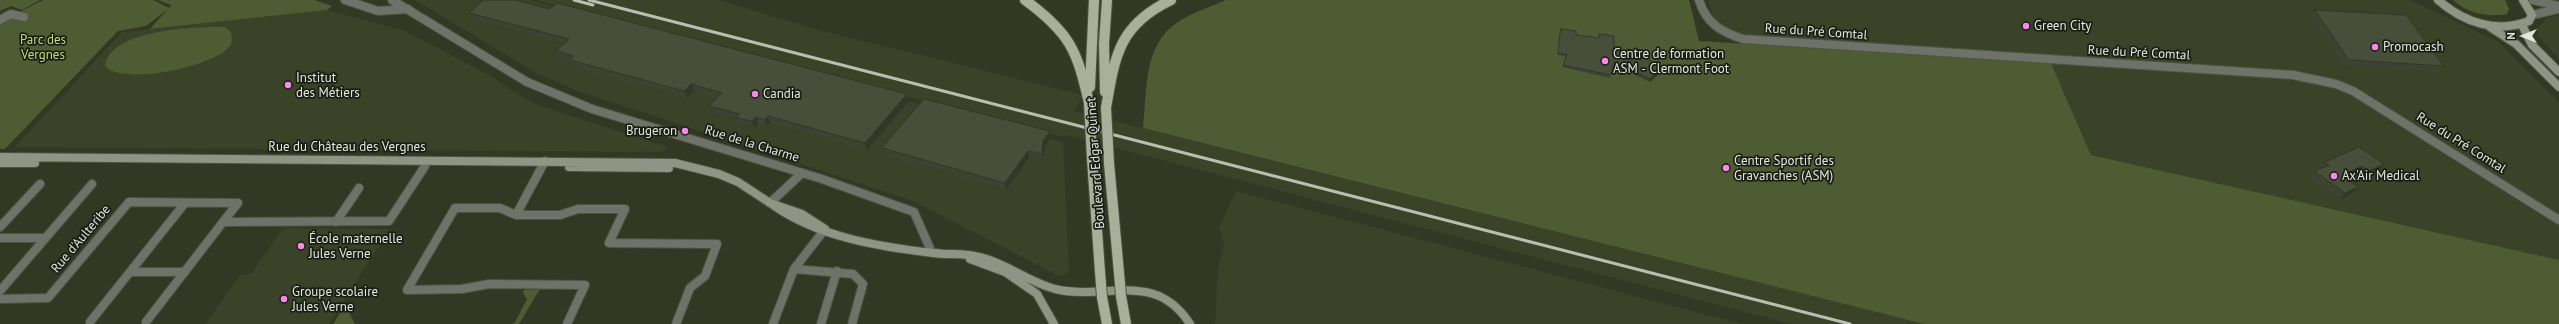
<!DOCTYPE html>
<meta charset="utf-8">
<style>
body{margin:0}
#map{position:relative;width:2559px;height:324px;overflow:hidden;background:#323824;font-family:"PT Sans",sans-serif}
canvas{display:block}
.north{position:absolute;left:2503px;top:16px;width:40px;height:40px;-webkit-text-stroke:3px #1b1e15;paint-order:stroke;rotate:270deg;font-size:11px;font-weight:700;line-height:16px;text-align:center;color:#e3e7db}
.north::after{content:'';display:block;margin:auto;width:14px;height:18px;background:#e3e7db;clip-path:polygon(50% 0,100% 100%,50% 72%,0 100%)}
</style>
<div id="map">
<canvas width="2559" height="324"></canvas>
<div class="north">N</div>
</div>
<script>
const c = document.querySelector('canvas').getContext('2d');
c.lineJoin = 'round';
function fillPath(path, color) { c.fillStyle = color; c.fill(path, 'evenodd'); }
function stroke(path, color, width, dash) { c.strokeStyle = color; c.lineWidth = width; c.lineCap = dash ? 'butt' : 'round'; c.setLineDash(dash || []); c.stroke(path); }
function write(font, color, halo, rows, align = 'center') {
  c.font = font + ' "PT Sans",sans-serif'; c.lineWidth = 3.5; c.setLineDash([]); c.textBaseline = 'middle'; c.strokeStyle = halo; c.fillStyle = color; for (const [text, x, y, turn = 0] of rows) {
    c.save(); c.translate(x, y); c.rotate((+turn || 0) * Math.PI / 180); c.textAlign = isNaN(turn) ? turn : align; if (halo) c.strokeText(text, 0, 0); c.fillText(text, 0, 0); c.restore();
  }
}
fillPath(new Path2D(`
 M415,0H529L1063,142L1069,271L1061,277L913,201L578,91L538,74Z
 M535,0H719L815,29L1083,95L1074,111L1924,324H1791L1066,135L1059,136Z
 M1708,0H2410L2499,42L2559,102V260L2091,155L2048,55L1744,35L1723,27L1715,19Z
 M327,10L403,30L491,76L517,94L540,106L668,147L663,152L15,147L122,32Z
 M2553,16H2559V59L2539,37L2537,29L2547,18Z
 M1236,191L1742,324H1215L1218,268L1224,245L1219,227Z
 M287,228L390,229L329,324H205L240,275L251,274L281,231Z`), '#3a4228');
fillPath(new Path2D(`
 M0,0H40L22,10L11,6L0,11Z
 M43,0H153L169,8L171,5L158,0H314L332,6L327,10L150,29L167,10L146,26L118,31L5,149H0V22Z
 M1226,0H1689L1699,41L2051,63L2091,155L2559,260V324H1924L1143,128C1147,91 1143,44 1178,22C1193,12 1210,7 1226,0Z
 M2453,0H2505L2509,9L2507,14C2489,18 2467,13 2453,0Z
 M217,27H225L231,32C232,38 233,43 229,47C213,67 121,86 105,66C109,31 189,27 217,27Z
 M540,289L519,324H512L515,322L527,299L523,293L524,290Z
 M345,305L355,324H333Z`), '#4f5b33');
const minor = new Path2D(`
 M345,0L378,11L408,9
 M1699,0C1706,23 1721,32 1743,39L2293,75L2336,84L2353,91L2559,220
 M2533,0L2558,6
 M2532,15L2559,9
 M0,20L11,14L24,17
 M516,215L545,161
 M336,222L359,188
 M0,227L40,184
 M0,238H45
 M794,269L853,274L863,284L852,324
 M130,272H185
 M0,291L92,184
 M0,299L48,298L129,202L238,203L223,222L389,221L425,166
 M90,322L185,203
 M146,322L223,222
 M567,324L585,285L489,284L462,289L407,290L455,208H500L516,215H560L578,209H625L609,243L717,244L705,276L690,288L676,324
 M773,324L794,269L825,229
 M821,324L837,271`);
const tertiary = new Path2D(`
 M392,0L527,82L592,109L822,179L914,212L932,253
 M770,203L802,173`);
const secondary = new Path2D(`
 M2438,0C2463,22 2497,34 2529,21L2532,15L2523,0
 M2522,25L2532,45L2559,72
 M2490,27L2516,44L2559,87
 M0,157L675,163L719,174L738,182L770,203L802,214L825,229
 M0,163H35
 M569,167L669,168
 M773,205C818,237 880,247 934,253C949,255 965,253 979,257C1006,263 1028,282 1055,289C1106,301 1155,269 1190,324
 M970,259L1005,272L1037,294L1054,324`);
const primary = new Path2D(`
 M1025,0C1070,33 1077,50 1089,103
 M1090,87L1094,0
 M1105,92L1104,44L1107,0
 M1106,108C1115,55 1119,25 1171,0
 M1092,159L1100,272
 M1109,163L1119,273
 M1121,296L1126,324
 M1102,297L1107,324`);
stroke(minor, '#4e5441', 10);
stroke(tertiary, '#4e5441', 10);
stroke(secondary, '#4e5441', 10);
stroke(primary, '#4e5441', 12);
stroke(minor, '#6f7269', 8);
stroke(tertiary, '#6f7269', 8);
stroke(secondary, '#8f9585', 8);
stroke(primary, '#a8af9b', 10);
stroke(new Path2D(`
 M574,0L593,5
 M589,0L1850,324`), '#bbbfb1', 3);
const primaryBridge = new Path2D(`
 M1089,103L1092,159
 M1106,108L1109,163
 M1100,272L1102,297
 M1119,273L1121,296`);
stroke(primaryBridge, '#4e5441', 12, []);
stroke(primaryBridge, '#a8af9b', 10);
fillPath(new Path2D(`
 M550,9L907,94L909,101L867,150L770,123L767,126L758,124L754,128L739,124L737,119L712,113L709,106L717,98L694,91L687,98L573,67L571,62L559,58L556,51L564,44L472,19L469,13Z
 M2315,10L2444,66L2439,72L2344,67L2311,17Z
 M1561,29L1576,35L1614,60L1662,71L1650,82L1613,64L1610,78L1563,67L1566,56L1558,55Z
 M1050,131L1051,138L1044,148L1043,161L1029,158L1006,190L884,155L882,148Z
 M2324,163L2384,164L2379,171L2363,178L2357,173L2346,178L2353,193L2340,200L2309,178L2314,171L2319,169Z`), '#3d4331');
fillPath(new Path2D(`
 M1663,68L1662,71L1650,82V79Z
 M691,84L694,91L687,98L684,91Z
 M907,94L909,101L867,150L865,143Z
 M768,116L770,123L767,126L765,120Z
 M756,117L758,124L754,128L752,121Z
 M1050,131L1051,138L1044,148L1043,161L1042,154L1043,141Z
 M1028,151L1029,158L1006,190L1005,183Z
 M2384,164L2379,171L2363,178L2368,171Z
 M2362,166L2357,173L2337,182L2342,175Z
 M2358,187L2353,193L2340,200L2345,193Z`), '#323728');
const building = new Path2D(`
 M484,0H515L550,9L557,3L907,94L865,143L768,116L765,120L756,117L752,121L736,118L740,114L709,106L722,93L691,84L684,91L570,60L574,56L556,51L569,39L469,13Z
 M2315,10L2406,15L2444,66L2349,60Z
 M1561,29L1576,31V35L1599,38V34L1614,36V60L1628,49L1663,68L1650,79L1614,62L1611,75L1563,65L1567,54L1558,53Z
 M924,99L1050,131L1043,141L1042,154L1028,151L1005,183L882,148Z
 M2359,147L2384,164L2368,171L2362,166L2342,175L2358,187L2345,193L2314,171L2329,165L2324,163Z`);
fillPath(building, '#474e39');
stroke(building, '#323728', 1);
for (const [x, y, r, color] of [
 [2026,26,4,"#f888ea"],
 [2375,47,4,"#f888ea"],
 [1605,61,4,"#f888ea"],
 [288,85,4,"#f888ea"],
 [755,94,4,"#f888ea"],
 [685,131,4,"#f888ea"],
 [1726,168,4,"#f888ea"],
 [2334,176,4,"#f888ea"],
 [301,246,4,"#f888ea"],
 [284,299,4,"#f888ea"]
]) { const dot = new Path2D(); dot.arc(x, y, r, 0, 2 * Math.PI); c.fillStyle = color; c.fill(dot); stroke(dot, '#1b1e15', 1.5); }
write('13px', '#e3e7db', '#1b1e15', [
 ["Green City",2034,26],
 ["Promocash",2383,47],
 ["Centre de formation",1613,54],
 ["ASM - Clermont Foot",1613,69],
 ["Institut",296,78],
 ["des Métiers",296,93],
 ["Candia",763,94],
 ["Brugeron",677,131,"right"],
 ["Centre Sportif des",1734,161],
 ["Gravanches (ASM)",1734,176],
 ["Ax'Air Medical",2342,176],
 ["École maternelle",309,239],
 ["Jules Verne",309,254],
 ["Groupe scolaire",292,292],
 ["Jules Verne",292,307]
], 'left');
write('13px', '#e3e7db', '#1b1e15', [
 ["Rue du Pré Comtal",1816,32,4],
 ["Rue du Pré Comtal",2139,53,3],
 ["Rue du Pré Comtal",2461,143,32],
 ["Rue de la Charme",752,144,17],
 ["Rue du Château des Vergnes",347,147],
 ["Boulevard Edgar Quinet",1096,163,-94],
 ["Rue d'Aulteribe",81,239,-50]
]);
write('13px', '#c1dd77', '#1b1e15', [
 ["Parc des",43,40],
 ["Vergnes",43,55]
]);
</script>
